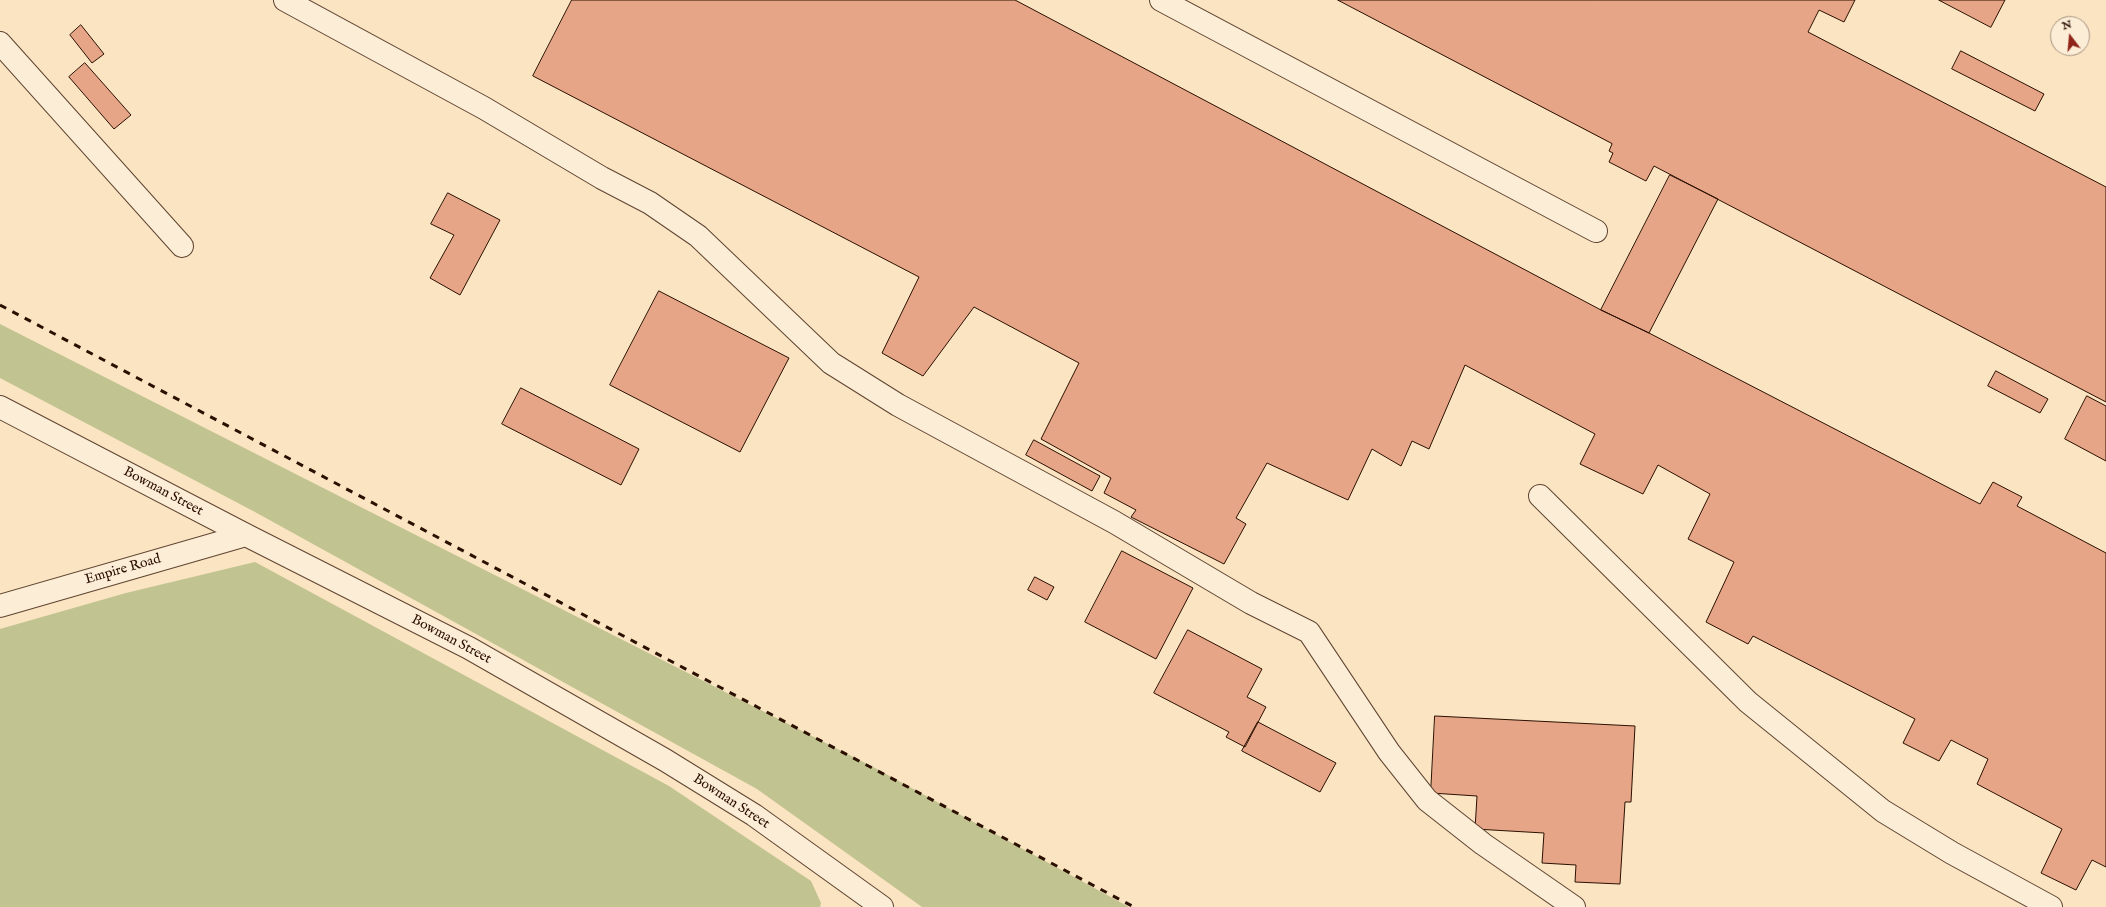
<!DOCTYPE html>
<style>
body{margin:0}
#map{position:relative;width:2106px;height:907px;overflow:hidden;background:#fae4c1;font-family:"IM FELL English",serif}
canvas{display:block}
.north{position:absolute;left:2050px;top:16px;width:40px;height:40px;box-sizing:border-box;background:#fcedd7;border:1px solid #a89481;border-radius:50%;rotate:344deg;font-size:11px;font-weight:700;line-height:16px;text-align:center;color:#2b0f01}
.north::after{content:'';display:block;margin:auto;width:14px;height:18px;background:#8f2418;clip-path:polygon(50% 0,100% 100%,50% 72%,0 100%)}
</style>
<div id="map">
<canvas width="2106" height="907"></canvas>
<div class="north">N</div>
</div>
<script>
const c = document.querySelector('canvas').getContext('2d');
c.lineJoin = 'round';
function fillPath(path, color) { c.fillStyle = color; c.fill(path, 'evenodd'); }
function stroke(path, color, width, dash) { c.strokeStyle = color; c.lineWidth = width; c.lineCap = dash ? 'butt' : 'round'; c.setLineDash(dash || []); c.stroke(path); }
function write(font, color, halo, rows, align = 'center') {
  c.font = font + ' "IM FELL English",serif'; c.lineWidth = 4; c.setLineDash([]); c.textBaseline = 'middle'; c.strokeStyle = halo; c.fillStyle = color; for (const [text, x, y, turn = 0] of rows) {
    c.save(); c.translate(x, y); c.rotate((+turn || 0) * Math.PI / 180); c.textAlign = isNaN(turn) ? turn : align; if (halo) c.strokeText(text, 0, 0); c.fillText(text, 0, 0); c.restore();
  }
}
fillPath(new Path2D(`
 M0,324L875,768L1129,907H922L757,789L255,512L0,378Z
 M255,562L669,786L811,881L821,903L820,907H0V629L126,593Z`), '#c1c391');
const building = new Path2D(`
 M572,0H1015L1601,310L1649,333L1980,504L1993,482L2022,497L2017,506L2106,553V867L2092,860L2076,890L2041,873L2062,829L1977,784L1988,759L1951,740L1939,761L1903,743L1915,719L1753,636L1748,644L1706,622L1734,562L1688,539L1710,494L1658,465L1643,494L1580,464L1595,434L1465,365L1429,449L1412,441L1401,466L1372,449L1348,500L1267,463L1236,518L1246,524L1224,564L1131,517L1136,510L1104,493L1111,478L1041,439L1079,363L974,307L923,376L882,353L919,277L533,76Z
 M1338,0H1855L1844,22L1819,10L1808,32L2106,187V402L1654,166L1646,181L1609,162L1613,153L1609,151L1612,144Z
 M1939,0H2005L1991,27Z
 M81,25L104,54L92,63L70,35Z
 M1961,51L2044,94L2035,111L1952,69Z
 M85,63L131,115L114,129L69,77Z
 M1670,175L1718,199L1649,333L1601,310Z
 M448,193L500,220L460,295L430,278L454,235L431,224Z
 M659,291L789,358L740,452L610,385Z
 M1996,371L2048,399L2040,413L1988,386Z
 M521,388L639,449L621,485L502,424Z
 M2087,396L2106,406V461L2065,439Z
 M1034,440L1100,476L1092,491L1026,455Z
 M1122,551L1193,588L1156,659L1085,622Z
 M1035,577L1054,587L1047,600L1028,590Z
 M1188,630L1262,669L1247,697L1266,707L1245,747L1226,737L1229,732L1154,693Z
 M1435,716L1635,726L1631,802H1625L1620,884L1575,882L1576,865L1542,863L1544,833L1475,829L1477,796L1431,793Z
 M1258,722L1336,763L1320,792L1242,751Z`);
fillPath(building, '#e7a587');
stroke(building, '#2b0f01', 1);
const minor = new Path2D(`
 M285,0L484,108L602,178L650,203L698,236L831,363L898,405L1114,522L1251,603L1309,632L1389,752L1427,800L1483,844L1574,907
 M1161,0L1596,231
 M0,43L182,246
 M0,407L246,535L469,648L665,760L754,815L882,907
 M1540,496L1748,702L1883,811L1952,853L2051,907
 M0,606L246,535`);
stroke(minor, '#5f4431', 24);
stroke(minor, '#fcedd7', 22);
stroke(new Path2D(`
 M0,305L1134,907`), '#2b0f01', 3, [7, 7]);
write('14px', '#2b0f01', '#fcedd7', [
 ["Bowman Street",163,492,28],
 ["Empire Road",123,570,-16],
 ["Bowman Street",451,640,28],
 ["Bowman Street",731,802,33]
]);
</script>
